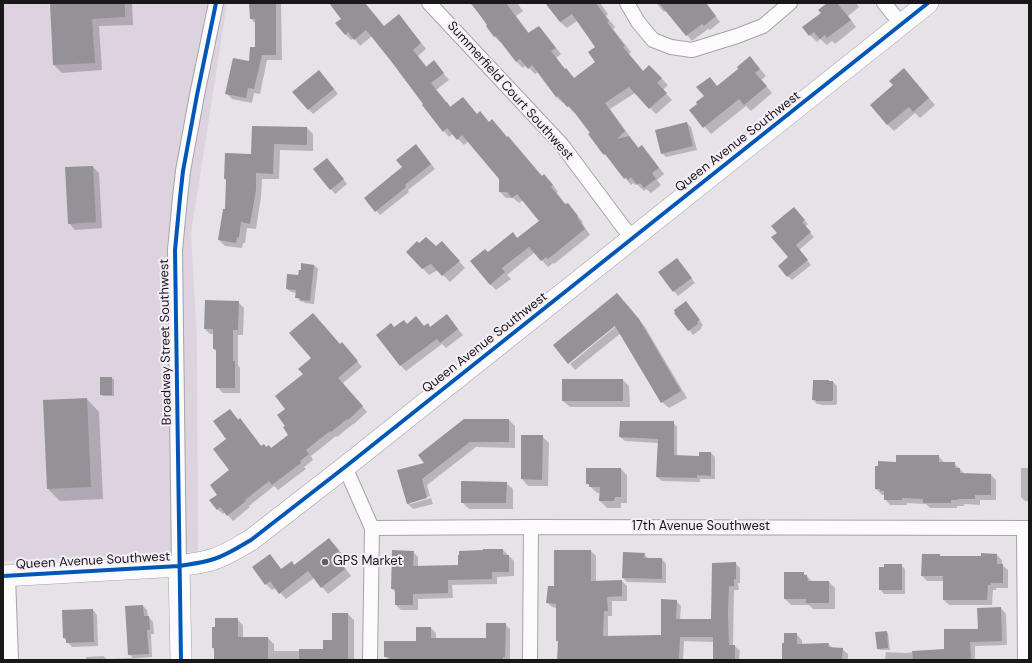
<!DOCTYPE html>
<style>
body{margin:0}
#map{position:relative;width:1032px;height:663px;overflow:hidden;background:#e7e2e8;font-family:"DM Sans",sans-serif}
canvas{display:block}
.frame{position:absolute;inset:0;border:4px solid #1a171a;pointer-events:none}
</style>
<div id="map">
<canvas width="1032" height="663"></canvas>
<div class="frame"></div>
</div>
<script>
const c = document.querySelector('canvas').getContext('2d');
c.lineJoin = 'round';
function fillPath(path, color) { c.fillStyle = color; c.fill(path, 'evenodd'); }
function stroke(path, color, width, dash) { c.strokeStyle = color; c.lineWidth = width; c.lineCap = dash ? 'butt' : 'round'; c.setLineDash(dash || []); c.stroke(path); }
function write(font, color, halo, rows, align = 'center') {
  c.font = font + ' "DM Sans",sans-serif'; c.lineWidth = 4; c.setLineDash([]); c.textBaseline = 'middle'; c.strokeStyle = halo; c.fillStyle = color; for (const [text, x, y, turn = 0] of rows) {
    c.save(); c.translate(x, y); c.rotate((+turn || 0) * Math.PI / 180); c.textAlign = isNaN(turn) ? turn : align; if (halo) c.strokeText(text, 0, 0); c.fillText(text, 0, 0); c.restore();
  }
}
fillPath(new Path2D(`
 M3,3H227L191,234L197,341L198,552L3,561Z`), '#ddd3df');
fillPath(new Path2D(`
 M51,3H132L133,25L99,26L102,70L62,73L54,65Z
 M250,3H281L282,60H267L260,94L254,93L252,103L232,99L226,93L250,63L256,48V24L250,18Z
 M330,3H364L384,27L404,21L426,49L418,56L427,67L434,62L449,80L436,90L448,104L451,107L463,98L477,115L489,123L542,177L550,181L558,192L557,193L566,205L568,204L583,222L582,223L590,235L554,264L553,263L548,267L535,252L507,275L511,279L496,290L490,284L488,253L513,234L518,239L540,221L523,200L519,203L513,198H506L500,192V178L469,141L464,145L453,134L449,137L444,131L424,104L372,36L360,46L354,38L351,40L345,34L342,19Z
 M470,3H517L523,11L516,16L529,33L545,34L561,54L556,58L565,70L575,79L597,62V47L577,21L567,28L560,22L546,3H600L608,14L606,16L615,27L613,29L631,52L629,54L644,72L649,66L668,85L663,90L672,100L656,114L635,93L610,109L631,138L639,148L648,153L664,174L657,180L661,185L651,193L646,189L644,191L637,184L635,185L633,183L631,185L605,154L591,133L575,112L574,113L564,102L563,103L556,97L538,72L535,74L526,65L523,68L516,61L502,43H501L495,37L487,26L489,25Z
 M656,3H706L720,22L710,30L708,29L692,41L666,11L664,12Z
 M829,3H856L859,7L848,16L856,27L835,44L832,41L827,45L820,39L817,42L810,35Z
 M756,64L766,76L761,80L772,93L751,111L746,106L711,134L691,111L718,87Z
 M323,75L338,94L313,114L294,92Z
 M910,76L935,105L920,118L915,113L894,131L887,124L894,85Z
 M687,123L691,127L697,150L666,157L662,153Z
 M253,127L307,128L313,134V151L280,150L279,179H262L261,197L256,229L247,228L245,243H243L242,248L225,246L219,240L226,210L227,181L225,179L252,155Z
 M420,150L435,169L408,190L409,192L380,215L365,198L403,168Z
 M331,163L347,184L335,194L314,169Z
 M93,167L99,173L102,228L75,230L69,223Z
 M798,213L808,224L805,227L814,237L799,250L811,265L792,280L788,276L790,257Z
 M419,244L436,248L448,249L465,268L450,282L438,270L429,275L407,252Z
 M302,264L314,265L318,269L314,304L305,303L304,302L300,301L297,298V293L291,292L287,289L299,276L301,271Z
 M681,264L695,283L678,296L660,272Z
 M624,301L645,327L687,398L669,408L662,402L621,333L575,370L570,364L620,323Z
 M238,302L244,308L243,335H238V365L240,368V393H223L217,387V352L214,349V334H210L205,329Z
 M690,307L703,325L701,327L702,328L693,335L676,313Z
 M447,316L463,335L446,348L442,344L406,371L400,365L394,328L407,324L416,317L425,327L427,324L431,328Z
 M340,345L347,349L362,367L343,383L367,412L354,424H353L337,437L336,436L311,456L313,460L304,467L306,469L278,490L274,486L249,506L250,507L233,521L225,512L223,514L217,509L218,495L230,470L227,439L230,410L239,420L245,425L262,447L271,449L290,435L286,426L287,409Z
 M101,378H112L114,380V396H103L101,394Z
 M623,380L629,386L630,407H570L563,401Z
 M829,381L830,382H833L837,386V404H836V405H821L820,404H817L813,400Z
 M87,399L99,412L103,499L60,501L48,489Z
 M509,420L515,426V448L476,447L427,485L430,496L410,502V504L431,498L433,504L413,509L407,503L425,463Z
 M673,422L677,427V456L700,457L711,453L715,457V479H700V482L662,481L657,477L658,443L625,441L620,437Z
 M542,436L549,443L548,486H528L522,479Z
 M938,456L945,463H954L965,474L991,475L996,480V500H980V505L964,504V506H957V508H930L926,504L907,503V505H890L885,499V495H882L876,489V467Z
 M1021,468H1029V501H1025L1021,497Z
 M621,469L627,475V503H621V508H607L600,501L601,493H597L587,483Z
 M506,483L513,489V509H469L462,502Z
 M329,540L336,546L345,558L340,561L351,576L328,594L314,578L286,599L276,588L272,590L266,584L270,555L282,570L295,566Z
 M503,550L514,561V576L497,577V584L452,585L453,598L418,599V610H401L396,605V593L392,589L413,552L418,557V567L459,566Z
 M554,551H591L596,556V582L622,581L627,586V601H612V616H608V637L662,636L676,601L681,606L680,620H712L735,563L740,568V583H738L739,590H734L733,646H735L740,651L739,660H714V642L684,641L683,660H558V642L557,640V608L552,607L547,602L554,587Z
 M624,553L644,554L648,558L662,559L666,564V583L627,582L623,578Z
 M939,555L942,557H982L997,555L1002,560V565L1008,570V588H996V590H993L992,605H949L944,600V581H927L922,576Z
 M901,565L905,569V594H884L880,589Z
 M803,573L813,582H829L835,588V609H813L809,605H791L784,598Z
 M143,606L147,610L148,617H149L153,622L154,634H151V636L152,657L131,659L132,660H86V657L103,656L107,659L133,658L129,654Z
 M1001,608L1006,614L1007,645L975,646V660H885L886,652L905,653L945,650L979,630Z
 M93,610L97,615L98,646L72,647L64,638L63,611Z
 M348,614L354,620V660H215V650L213,648L237,619L243,625V638H268L274,644V651H300L324,650L333,641Z
 M505,624L510,629V660H388L385,656L417,642L431,628L436,633V639L487,640Z
 M886,632L888,633L890,650H880L878,649Z
 M796,634L802,640V645L828,644L833,648L842,649L848,654V660H783Z`), '#0003');
fillPath(new Path2D(`
 M50,3H125V17L92,19L95,63L53,65Z
 M249,3H276V55H262L254,89L248,88L246,98L225,94L233,58L249,61L250,47H255V19H250Z
 M329,3H365L384,26L399,14L421,43L413,50L426,67L434,60L444,73L431,83L446,102H447L450,107L463,97L477,114L480,111L489,122L492,119L507,137L508,136L542,176L544,174L553,185L551,187L565,204L568,203L578,216L577,217L585,229L548,259L546,257L541,261L529,247L502,268L505,272L490,285L470,261L485,249L488,252L513,232L517,238L539,221L517,194L512,198L507,192H499V179L462,135L457,140L447,128L443,132L422,105L423,104L391,61L366,30L354,40L348,32L345,35L335,23L341,19Z
 M471,3H506L528,33L539,26L556,48L551,51L565,69L566,68L574,78L595,62L588,52L595,47L572,14L560,22L545,3H596L609,21L607,22L625,46L623,47L643,71L649,65L662,78L657,83L667,93L649,109L629,87L605,103L625,131L617,139L629,136L638,148L642,145L659,168L652,173L656,179L644,188L640,183L637,185L631,177L628,180L626,177L624,179L605,154L604,155L602,153L588,134L590,133L574,112L569,106L567,107L558,96L556,97L532,65L528,69L520,59L516,62L496,36L494,37L486,26L487,25Z
 M659,3H706L716,16L704,26L702,24L686,36Z
 M827,3H837L851,20L827,38L825,35L820,39L814,32L809,36L802,27L821,13L818,10Z
 M750,56L760,69L755,73L767,86L744,105L739,99L703,128L689,110L697,104L696,102L704,96L696,87L710,77L717,86L738,69L737,67Z
 M904,68L929,98L913,112L909,107L887,125L870,105L893,85L889,81Z
 M319,70L334,89L308,110L292,92Z
 M687,122L693,146L661,154L655,130Z
 M252,126L307,127V145L274,144L273,174L256,173V190L250,224L241,222L239,238L237,237L236,243L218,240L223,209H225L226,179H224L225,153L251,154Z
 M416,144L431,164L405,185L406,187L375,212L364,198L402,167L396,160Z
 M327,158L344,179L330,190L313,169Z
 M93,166L96,222L68,224L65,167Z
 M794,207L805,220L802,222L811,232L796,245L808,260L787,277L778,266L788,257L771,237L777,233L771,226Z
 M426,237L436,246L442,241L460,261L442,276L431,264L422,269L406,252L417,241L419,243Z
 M677,258L692,278L673,292L658,272Z
 M301,263L314,265L310,301L300,300V298H295L296,290L286,289L287,274L298,275L299,270H301Z
 M617,293L639,319L681,391L661,403L615,326L568,364L553,345Z
 M205,300L239,301L238,330H233V361H235V388H216V349H213V329H204Z
 M686,301L700,320L697,322L698,324L688,331L674,313H675L674,310Z
 M313,313L340,344L342,342L358,361L338,378L363,406L348,420L347,419L331,432L330,431L306,450L309,454L300,461L301,463L272,485L269,481L245,500L246,501L227,516L220,507L217,510L209,500L217,495L210,485L229,470L213,449L226,439L213,421L230,409L238,420L240,418L261,446L264,444L266,447L269,445L271,448L288,435L283,427L285,426L277,415L285,409L275,396L303,374L298,369L311,358L289,333Z
 M447,314L458,329L440,343L437,339L400,366L376,335L391,323L394,327L404,320L407,324L416,316L424,326L428,323L430,327Z
 M100,377H112V395H100Z
 M562,379H623V401H562Z
 M813,380H829V381H833V400H832V401H816V400H812L813,382Z
 M87,398L91,487L47,489L43,400Z
 M464,419H509V442H470L422,479L427,498L407,504L397,470L424,463L418,455Z
 M620,421H674V455L699,456V452H711V476L697,475V478L656,477L658,439L619,437Z
 M521,435H543L542,480L521,479Z
 M896,455H939V462H955V468H960V473L991,474V495H975V499H958V500H951V503H923V499L902,498V500H884V491H880V489H875V466H878V461L896,462Z
 M586,468H621V497H615L614,501H599L600,487H589V484H586Z
 M461,481L507,482L506,503H461Z
 M329,538L339,551L334,555L345,569L321,588L308,571L279,594L270,581L265,585L252,567L270,554L281,569L292,561L294,565Z
 M483,549H503V555H509V572H492V579L448,580V593L413,594V605H395V589H391L392,550L414,551L413,566L458,565V555H459V551L483,550Z
 M554,550H591V581L622,580V596L607,597L608,611H604L603,636L661,635V599L677,600L676,619H711L712,563L736,562V579H734V586H729L728,613L729,645H735V660H713V637H680L679,659H672V660H557L558,641H556V604L546,603L548,586H554Z
 M623,552L645,553L644,558H662V579L622,578Z
 M981,553L997,554V564H1003V583H991V585H988L987,600H943V576H921L922,554H940V556H981Z
 M884,564H902V590H879V567H884Z
 M784,572H804V575H807L808,581H829V603H806V599H784Z
 M143,605L144,616H149L150,630H147V632L149,654L128,655L125,606Z
 M1001,607L1002,641L970,642L971,660H913L912,651L944,649V629H978L977,608Z
 M93,609L94,642L66,643V638H63L62,610Z
 M332,613H348V660H299V649H323V640H332Z
 M215,618H238V637H268V660H214V648H212V627H215Z
 M486,623H506L505,657H503V660H389V657H384V641H416V627H431V638H486Z
 M887,631L888,648L877,649L875,632Z
 M784,633H797V644L829,643L828,647L843,648L842,660H782V643H784Z`), '#959297');
const street = new Path2D(`
 M429,3L562,145L632,239
 M627,3L638,22L653,40L671,47L692,50L737,36L763,26L790,3
 M884,3L902,25
 M345,467L372,528L370,660
 M372,528L531,527L1029,528
 M1024,528L1025,660
 M179,566L175,250L180,198L183,171L197,95L216,3
 M8,576L11,660
 M530,660L531,527`);
const secondary = new Path2D(`
 M179,566L181,660
 M3,576L179,566C191,564 202,563 214,559C227,555 239,547 251,540L345,467L928,3`);
stroke(street, '#a6a3a7', 16);
stroke(secondary, '#a6a3a7', 22);
stroke(street, '#fbfbfc', 14);
stroke(secondary, '#fbfbfc', 21);
stroke(new Path2D(`
 M3,576L179,566C191,564 202,563 214,559C227,555 239,547 251,540L345,467L928,3
 M181,660L175,250L180,198L183,171L197,95L216,3`), '#0057b8', 4);
for (const [x, y, r, color] of [
 [325,562,4,"#625e62"]
]) { const dot = new Path2D(); dot.arc(x, y, r, 0, 2 * Math.PI); c.fillStyle = color; c.fill(dot); stroke(dot, '#f5edf7', 1.5); }
write('13px', '#1a171a', '#f5edf7', [
 ["Summerfield Court Southwest",510,91,48],
 ["Queen Avenue Southwest",738,142,-38],
 ["Broadway Street Southwest",166,342,-91],
 ["Queen Avenue Southwest",485,343,-38],
 ["17th Avenue Southwest",701,527],
 ["Queen Avenue Southwest",93,561,-3]
]);
write('13px', '#1a171a', '#f5edf7', [
 ["GPS Market",333,562]
], 'left');
</script>
